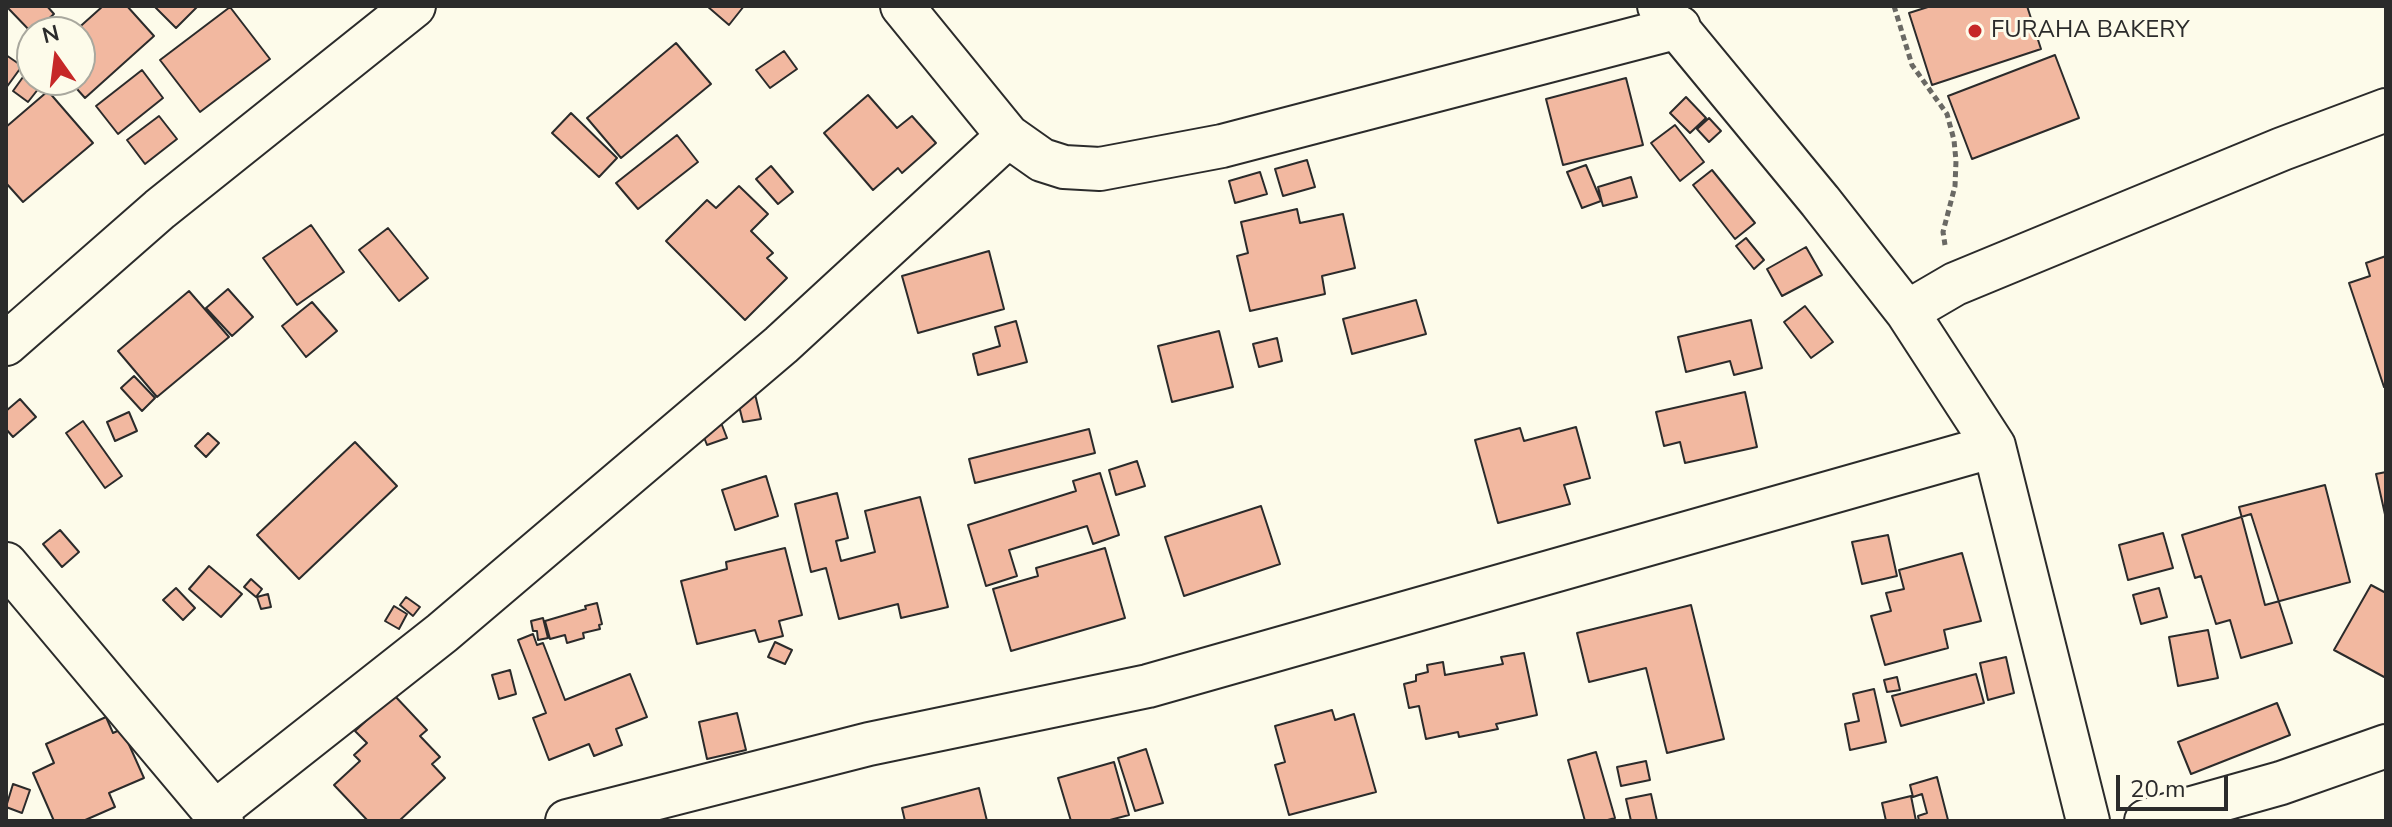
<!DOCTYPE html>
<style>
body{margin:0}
#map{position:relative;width:2392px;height:827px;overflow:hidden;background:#fdfbea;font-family:"Nunito Sans",sans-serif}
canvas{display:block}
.frame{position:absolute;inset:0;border:8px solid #2b2b2b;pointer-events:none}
.north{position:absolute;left:16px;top:16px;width:80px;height:80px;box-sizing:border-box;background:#fdfbea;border:2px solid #a9a89e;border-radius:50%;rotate:346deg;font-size:22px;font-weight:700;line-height:32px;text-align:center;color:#2b2b2b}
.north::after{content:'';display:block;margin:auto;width:28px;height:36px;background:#c62828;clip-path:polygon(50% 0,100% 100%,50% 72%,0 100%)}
.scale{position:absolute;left:2116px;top:775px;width:112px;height:36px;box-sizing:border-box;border:4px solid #2b2b2b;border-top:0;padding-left:10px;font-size:24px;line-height:28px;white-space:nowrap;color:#2b2b2b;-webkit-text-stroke:6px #fdfbea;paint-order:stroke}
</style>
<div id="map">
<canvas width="2392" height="827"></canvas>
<div class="frame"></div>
<div class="north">N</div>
<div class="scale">20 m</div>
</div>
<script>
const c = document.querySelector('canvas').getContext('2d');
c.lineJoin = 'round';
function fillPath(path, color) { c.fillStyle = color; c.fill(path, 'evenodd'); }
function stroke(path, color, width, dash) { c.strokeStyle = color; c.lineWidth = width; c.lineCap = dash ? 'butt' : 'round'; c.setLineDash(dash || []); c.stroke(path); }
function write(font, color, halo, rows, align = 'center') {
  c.font = font + ' "Nunito Sans",sans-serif'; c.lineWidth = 6; c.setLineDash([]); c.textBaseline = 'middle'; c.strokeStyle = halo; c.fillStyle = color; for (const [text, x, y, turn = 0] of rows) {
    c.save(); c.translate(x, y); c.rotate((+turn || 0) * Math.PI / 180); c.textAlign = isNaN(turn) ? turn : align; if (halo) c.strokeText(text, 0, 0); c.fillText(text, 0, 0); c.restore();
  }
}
const building = new Path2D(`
 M47,6L54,14L32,33L7,7Z
 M103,6H127L154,36L85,98L69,80H80V32H74Z
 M154,6H198L176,28Z
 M707,6H744L729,25Z
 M1931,6H2027L2041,49L1932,85L1909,13Z
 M230,7L270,59L200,112L160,60Z
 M676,43L711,84L621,158L587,118Z
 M784,51L797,69L770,88L756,70Z
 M6,55L22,66L6,88Z
 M2055,55L2079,118L1972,159L1948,96Z
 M142,70L163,98L118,134L96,106Z
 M23,77L39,88L28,102L13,91Z
 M1626,78L1643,145L1563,165L1546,99Z
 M48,91L93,143L23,202L6,183V127Z
 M868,95L897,128L912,116L936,143L902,173L898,168L873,190L824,133Z
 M1686,97L1706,118L1690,133L1670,113Z
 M571,113L617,158L599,177L552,133Z
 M159,116L177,139L145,164L127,140Z
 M1709,118L1721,131L1709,142L1697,129Z
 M1675,125L1704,162L1680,181L1651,143Z
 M677,135L698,162L638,209L616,183Z
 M1307,160L1315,187L1283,196L1275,169Z
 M1586,165L1601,201L1582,208L1567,172Z
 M771,166L793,192L778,204L756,179Z
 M1712,170L1755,223L1735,239L1693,185Z
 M1260,172L1267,194L1235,203L1229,181Z
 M1631,177L1637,197L1603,206L1598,187Z
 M739,186L768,214L751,231L773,253L767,258L787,278L745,320L666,241L707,200L716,208Z
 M1297,209L1300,223L1343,214L1355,268L1322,276L1325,294L1250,311L1237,256L1248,253L1241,222Z
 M311,225L344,272L297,305L263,258Z
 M388,228L428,278L399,301L359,250Z
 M1746,238L1764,260L1754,269L1736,246Z
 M1806,247L1822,275L1782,296L1767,269Z
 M989,251L1004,309L918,333L902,276Z
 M2386,256V386L2384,387L2349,283L2370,276L2366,263Z
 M228,289L253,317L232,336L206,308Z
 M189,291L229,337L157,397L118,351Z
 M1416,300L1426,334L1352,354L1343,319Z
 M312,302L337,331L306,357L282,326Z
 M1805,306L1833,342L1811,358L1784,322Z
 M1751,320L1762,368L1734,375L1730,361L1686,372L1678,337Z
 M1016,321L1027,362L978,375L973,354L1000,346L995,327Z
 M1219,331L1233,387L1172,402L1158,346Z
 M1277,338L1282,361L1259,367L1253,344Z
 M134,376L155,398L142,411L121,388Z
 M754,390L761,419L743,422L736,394Z
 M1745,392L1757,447L1685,463L1680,442L1664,446L1656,412Z
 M20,399L36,417L13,437L6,429V411Z
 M129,412L137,431L115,441L107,422Z
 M720,420L727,438L707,445L700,427Z
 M83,421L122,476L105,488L66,433Z
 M1576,427L1590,478L1564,485L1570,504L1498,523L1475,440L1520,428L1524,441Z
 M1089,429L1095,453L975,483L969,459Z
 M208,433L219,443L206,457L195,446Z
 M355,442L397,486L299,579L257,535Z
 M1137,461L1145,486L1116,495L1109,470Z
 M2386,472V519L2376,474Z
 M1100,473L1119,535L1093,544L1087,526L1009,550L1017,576L986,586L968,525L1076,491L1073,481Z
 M766,476L778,516L735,530L722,490Z
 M2325,485L2350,582L2265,605L2239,507Z
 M837,493L848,538L836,541L841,561L875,552L865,511L920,497L948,607L901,618L898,604L839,619L826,568L811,572L795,504Z
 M1261,506L1280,564L1184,596L1165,537Z
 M2251,514L2292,643L2241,658L2230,620L2216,624L2201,576L2195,578L2182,535Z
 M60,530L79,552L62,567L43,544Z
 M2163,533L2173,568L2128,580L2119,545Z
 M1888,535L1897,576L1862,584L1852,542Z
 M785,548L802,615L779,621L783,636L759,642L755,630L697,644L681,581L727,569L726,562Z
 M1105,548L1125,618L1011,651L993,589L1038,576L1036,568Z
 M1962,553L1981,621L1944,630L1948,648L1885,665L1871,616L1891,611L1886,593L1904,589L1899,570Z
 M209,566L242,594L221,617L189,589Z
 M251,579L262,589L256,597L244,587Z
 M2371,585L2386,593V678L2334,650Z
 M176,588L195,608L183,620L163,600Z
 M2159,588L2167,617L2141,624L2133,595Z
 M268,594L271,607L261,609L257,597Z
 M406,597L420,607L413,616L400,605Z
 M597,603L602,624L599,625L600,629L583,633L584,638L567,643L565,635L550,639L545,621L586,609L585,606Z
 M1691,605L1724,739L1667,753L1646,668L1589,682L1577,633Z
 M394,606L407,614L399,629L385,621Z
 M543,618L548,638L538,640L537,631H533L531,621Z
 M2208,630L2218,678L2178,686L2169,637Z
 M533,634L537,645L543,643L565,700L630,674L647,717L616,729L622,745L594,756L589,744L549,760L533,718L546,713L518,640Z
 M775,642L792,650L785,664L768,657Z
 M1524,653L1537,715L1496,724L1498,729L1459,737L1458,732L1426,739L1419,706L1409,708L1404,684L1416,681V675L1428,672L1427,665L1443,662L1445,675L1503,664L1501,657Z
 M2006,657L2014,693L1988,700L1980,663Z
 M510,670L516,694L499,699L492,675Z
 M1976,674L1984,703L1901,726L1892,696Z
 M1897,677L1900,690L1887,692L1884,680Z
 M1874,689L1886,742L1850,750L1845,724L1859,721L1853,694Z
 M394,695L427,730L420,736L440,757L432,764L445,778L399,821H368L334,785L360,761L354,755L367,743L355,731Z
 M2277,703L2290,735L2191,774L2178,742Z
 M1332,710L1335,720L1354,714L1376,792L1289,815L1275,765L1285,762L1275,726Z
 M737,713L746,750L707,759L699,722Z
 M106,717L113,733L122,729L144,778L109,793L115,807L83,821H54L33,773L54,763L46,744Z
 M1146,749L1163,803L1135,811L1118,758Z
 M1596,752L1615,818L1604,821H1585L1568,760Z
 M1646,761L1650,780L1621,786L1617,767Z
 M1114,762L1129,815L1106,821H1071L1058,778Z
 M1937,777L1948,820L1919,821L1918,816L1927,813L1922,794L1913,797L1910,785Z
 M13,784L30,790L22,813L6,807Z
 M979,788L987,821H905L902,808Z
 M1651,794L1657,821H1631L1626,799Z
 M1911,796L1916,821H1886L1882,803Z`);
fillPath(building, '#f2b8a0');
stroke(building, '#2b2b2b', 2);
const minor = new Path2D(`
 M902,6L1008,136L1042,160L1064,167L1100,169L1222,146L1679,27
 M1659,6L1820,201L1907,312L1994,446L2088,821
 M1907,312L1955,284L2282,149L2386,110
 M6,344L160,209L414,6
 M6,564L222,821
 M215,812L442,633L781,345L1008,136
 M567,821L869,744L1148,686L1994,446
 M2146,821L2281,783L2386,746`);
stroke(minor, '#2b2b2b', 46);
stroke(new Path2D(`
 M1894,6L1912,65L1947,114L1954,140L1956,161L1955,186L1943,232L1945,245`), '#6a6964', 5, [6, 4]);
stroke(minor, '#fdfbea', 42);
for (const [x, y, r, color] of [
 [1975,31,8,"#c62828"]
]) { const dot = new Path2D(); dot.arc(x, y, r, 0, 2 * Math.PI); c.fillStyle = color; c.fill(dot); stroke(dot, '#fdfbea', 3); }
write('24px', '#2b2b2b', '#fdfbea', [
 ["FURAHA BAKERY",1991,31]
], 'left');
</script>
